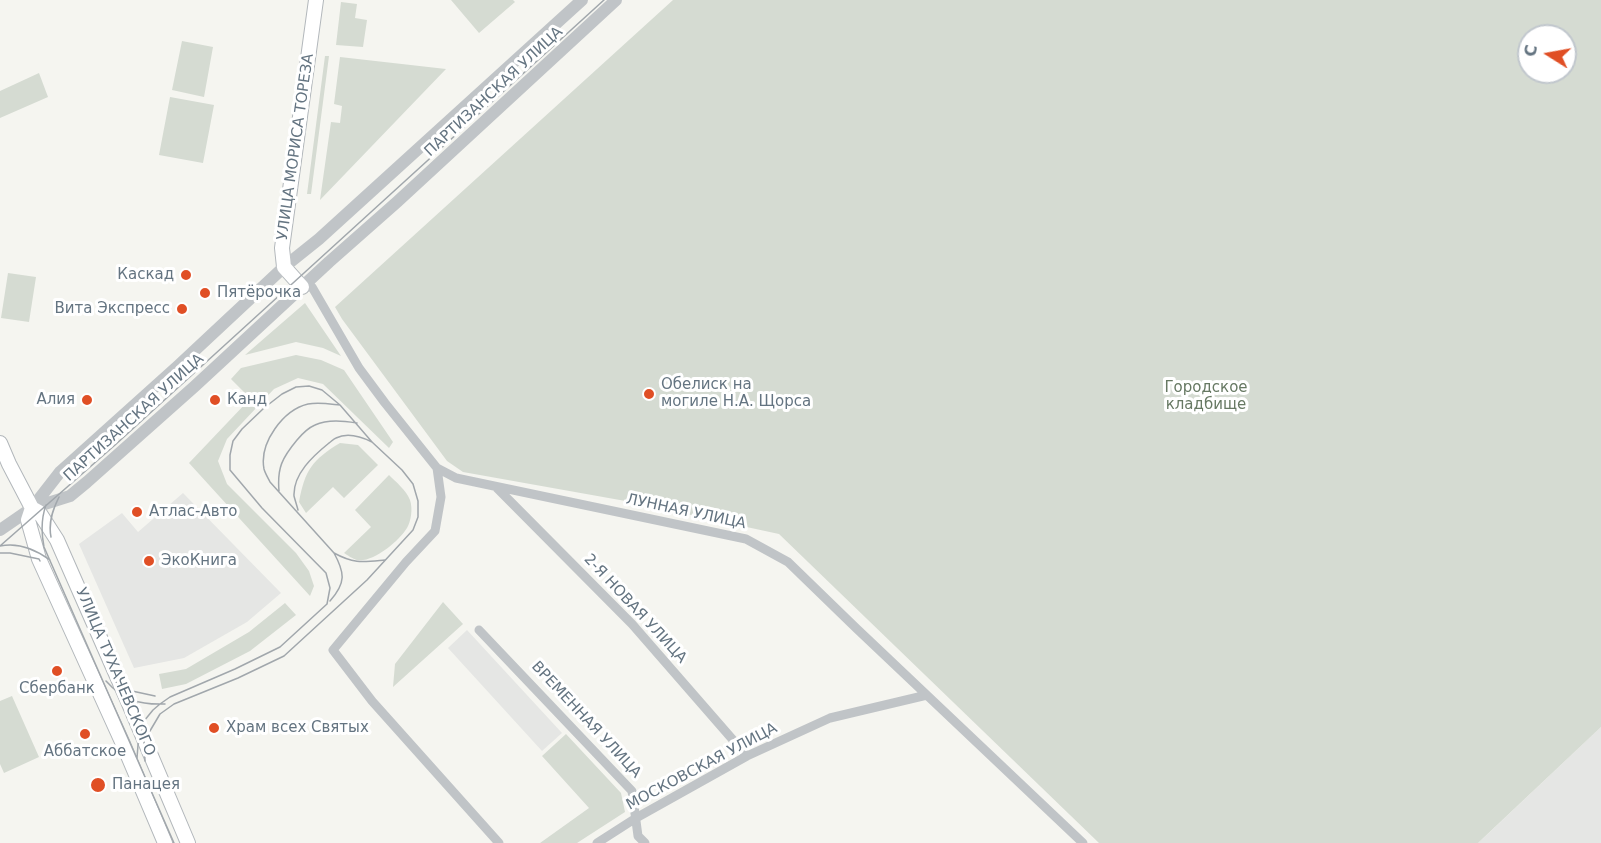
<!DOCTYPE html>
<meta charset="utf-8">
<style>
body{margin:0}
#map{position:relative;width:1601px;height:843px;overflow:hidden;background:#f5f5f0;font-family:"DejaVu Sans",sans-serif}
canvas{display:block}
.north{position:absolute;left:1517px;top:24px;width:60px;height:60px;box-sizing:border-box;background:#fff;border:2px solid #c1c7cd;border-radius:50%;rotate:281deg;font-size:16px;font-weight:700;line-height:24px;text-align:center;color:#647481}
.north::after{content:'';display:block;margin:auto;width:21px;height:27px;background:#e04f25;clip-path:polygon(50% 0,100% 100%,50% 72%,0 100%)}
</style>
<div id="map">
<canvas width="1601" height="843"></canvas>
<div class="north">С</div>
</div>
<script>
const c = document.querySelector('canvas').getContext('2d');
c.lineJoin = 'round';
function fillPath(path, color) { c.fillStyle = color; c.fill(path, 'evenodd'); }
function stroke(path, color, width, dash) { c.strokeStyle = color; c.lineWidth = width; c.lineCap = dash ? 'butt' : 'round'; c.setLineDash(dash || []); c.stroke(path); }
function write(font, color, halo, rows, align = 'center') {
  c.font = font + ' "DejaVu Sans",sans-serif'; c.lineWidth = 6; c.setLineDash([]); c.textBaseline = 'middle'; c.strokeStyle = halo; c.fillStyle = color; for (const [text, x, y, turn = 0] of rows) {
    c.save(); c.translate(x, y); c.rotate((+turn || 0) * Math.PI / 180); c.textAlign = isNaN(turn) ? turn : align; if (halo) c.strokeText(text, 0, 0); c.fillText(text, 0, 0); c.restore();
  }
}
fillPath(new Path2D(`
 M183,493L281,593L247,622L184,658L134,668L79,544L122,513L138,532Z
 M467,630L562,733L542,751L448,648Z
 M1601,727V843H1478L1491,831Z`), '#e5e6e4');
fillPath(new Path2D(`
 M451,0H513L515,2L479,33Z
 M673,0H1601V727L1478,843H1099L779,534L631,502L463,472L447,461L342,319L335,307ZM1529,36H1565V72H1529Z
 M341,2L357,4L355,18L367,20L363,47L336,45Z
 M182,41L213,47L204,97L172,90Z
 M325,56H329L311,194H307Z
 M340,57L446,69L320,200L331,122L340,123L342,106L334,104Z
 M39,73L48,97L0,118V91Z
 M170,97L214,105L203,163L159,155Z
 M8,273L36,277L29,322L1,318Z
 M305,303L341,356L323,348L296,342L245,355Z
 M296,355L321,360L344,370L393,442L389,448L323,384L298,378L274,389L227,439L218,461L227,484L296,553L309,571L314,586L310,596L189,463L247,402L244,392L231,379L241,368Z
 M340,443L358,445L378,465L344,498L333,487L306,513L299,502C305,470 312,460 340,443Z
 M389,475C396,482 406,490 410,500C413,509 411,521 407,528C399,541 373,563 357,560C353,559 347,555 344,553L371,527L355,510Z
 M443,602L463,624L393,687L395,664Z
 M285,603L296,615L250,651L186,684L162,689L159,674L186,669L249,632Z
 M12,696L39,757L4,773L0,764V701Z
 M566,734L621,793L625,812L577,843H540L589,808L542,756Z`), '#d5dbd2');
const secondary = new Path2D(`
 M302,287L284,267L282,248L316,0
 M0,443L9,464L32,508L39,512L57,540L127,699L188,843
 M32,508L28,520L39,559L123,744L165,843`);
stroke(secondary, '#b2b7bb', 16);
stroke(new Path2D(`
 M302,287H312L359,368L385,403L437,468L456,478L746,539L788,562L856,628L1083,843
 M437,468L441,497L435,531L406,562L333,650L372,701L499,843
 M497,488L632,624L747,756
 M479,630L632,791L638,836L645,843
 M597,843L636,818L747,756L830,718L927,695`), '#c0c4c7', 9);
stroke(new Path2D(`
 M32,508L70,496L87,482L195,386L329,262L397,202L616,0
 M0,530L32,508L60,472L178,366L284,267L319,239L582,0`), '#c0c4c7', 12);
stroke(secondary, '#fff', 14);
stroke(new Path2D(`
 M340,405C330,404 319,402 308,404C283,410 259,443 264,469C265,473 268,478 270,482L334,553C354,564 363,562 385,560
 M279,491C277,468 282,458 297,440C302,434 308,428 315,425C328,419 344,421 357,423
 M46,505C41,519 41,532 44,547L174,843
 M298,510C297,506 295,500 294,496C293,474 313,456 329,443C331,442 333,439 336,438C348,432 362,437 372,442
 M51,537C48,522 53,509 59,497
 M0,546L115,445L604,0
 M0,546C19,542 35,549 50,560
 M0,553H10L39,559L40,561
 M330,601C346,583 345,573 334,553
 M106,681C123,700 139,705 165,704
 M116,682L132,691L155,696
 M137,758L138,745L144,721L153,710L160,704L170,697L235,669L280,647L327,604L330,588L326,573L262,508L230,470V455L233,441L242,429L264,408L282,394L296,387L309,386L322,390L340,405L372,442L402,470L413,484L418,501V517L413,530L367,580L284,656L238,678L174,704L160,714L144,741L145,761`), '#a1a7ac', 1.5);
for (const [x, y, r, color] of [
 [186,275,6,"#e04f25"],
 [205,293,6,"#e04f25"],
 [182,309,6,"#e04f25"],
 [649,394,6,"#e04f25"],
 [87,400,6,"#e04f25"],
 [215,400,6,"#e04f25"],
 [137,512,6,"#e04f25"],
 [149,561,6,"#e04f25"],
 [57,671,6,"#e04f25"],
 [214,728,6,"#e04f25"],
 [85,734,6,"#e04f25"],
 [98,785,8,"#e04f25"]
]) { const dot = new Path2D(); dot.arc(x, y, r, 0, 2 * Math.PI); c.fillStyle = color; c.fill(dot); stroke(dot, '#fff', 2); }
write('15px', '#647481', '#fff', [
 ["ПАРТИЗАНСКАЯ УЛИЦА",494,92,-43],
 ["УЛИЦА МОРИСА ТОРЕЗА",296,147,-82],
 ["ПАРТИЗАНСКАЯ УЛИЦА",134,418,-42],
 ["ЛУННАЯ УЛИЦА",686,512,12],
 ["2-Я НОВАЯ УЛИЦА",635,609,47],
 ["УЛИЦА ТУХАЧЕВСКОГО",115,672,67],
 ["ВРЕМЕННАЯ УЛИЦА",586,720,47],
 ["МОСКОВСКАЯ УЛИЦА",702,767,-28]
]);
write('15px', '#647481', '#fff', [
 ["Каскад",174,275,"right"],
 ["Пятёрочка",217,293],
 ["Вита Экспресс",170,309,"right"],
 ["Обелиск на",661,385],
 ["могиле Н.А. Щорса",661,402],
 ["Алия",75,400,"right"],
 ["Канд",227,400],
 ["Атлас-Авто",149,512],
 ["ЭкоКнига",161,561],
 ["Сбербанк",57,689,"center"],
 ["Храм всех Святых",226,728],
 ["Аббатское",85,752,"center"],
 ["Панацея",112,785]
], 'left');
write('15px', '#677963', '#fff', [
 ["Городское",1206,388],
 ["кладбище",1206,405]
]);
</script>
